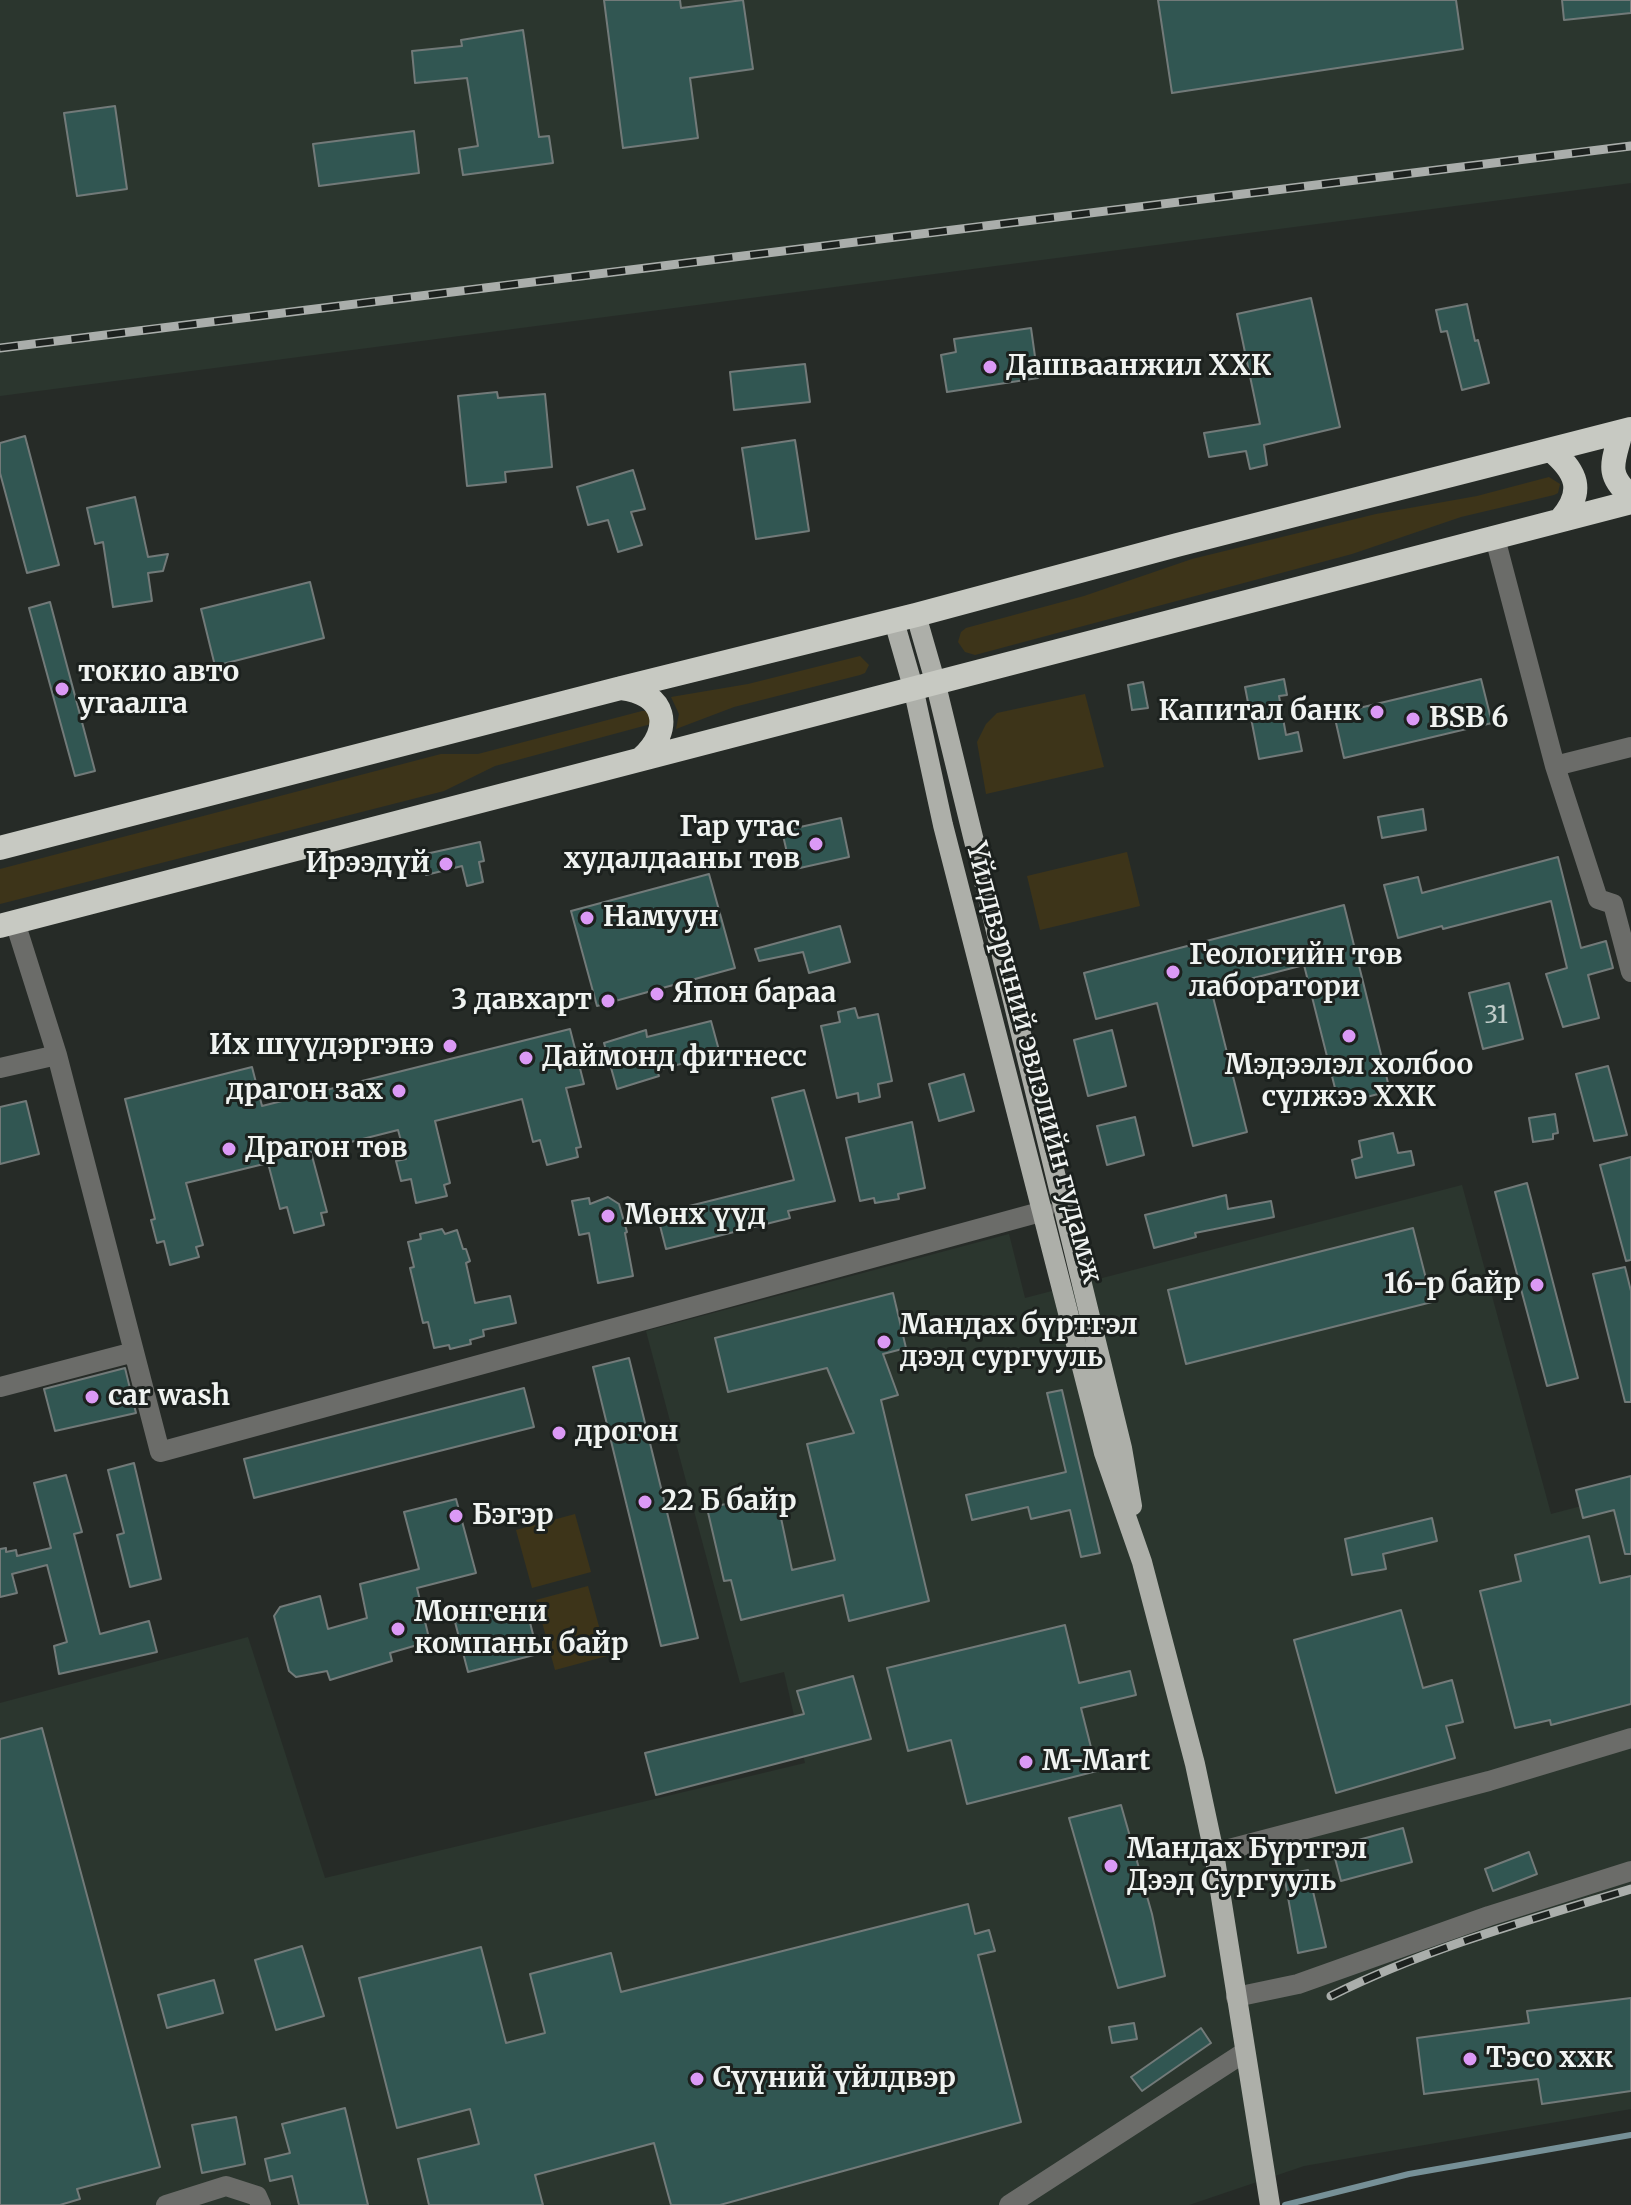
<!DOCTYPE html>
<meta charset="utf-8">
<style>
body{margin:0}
canvas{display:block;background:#262b27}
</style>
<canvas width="1631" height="2205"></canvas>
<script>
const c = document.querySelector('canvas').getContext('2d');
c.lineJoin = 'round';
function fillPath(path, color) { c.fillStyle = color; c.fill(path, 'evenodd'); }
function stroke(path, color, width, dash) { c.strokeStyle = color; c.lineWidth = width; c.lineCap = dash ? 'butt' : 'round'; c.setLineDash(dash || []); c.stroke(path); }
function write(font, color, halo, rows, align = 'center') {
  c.font = font + ' Merriweather,serif'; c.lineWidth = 6; c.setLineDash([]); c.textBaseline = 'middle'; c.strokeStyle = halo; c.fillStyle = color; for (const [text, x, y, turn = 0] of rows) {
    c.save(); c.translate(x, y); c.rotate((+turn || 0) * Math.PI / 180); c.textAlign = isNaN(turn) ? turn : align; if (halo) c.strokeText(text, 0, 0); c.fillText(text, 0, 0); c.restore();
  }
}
fillPath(new Path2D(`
 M0,0H1631V183L0,396Z
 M1462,1185L1551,1514L1631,1493V2109L1304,2166L1189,2205H0V1703L248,1637L325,1878L805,1763L784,1672L740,1683L646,1331L1009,1234L1025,1298Z`), '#2b362e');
fillPath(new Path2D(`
 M1549,477L1560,484L1558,493L1554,495L1461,517L1352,554L975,655L965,652L958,642L961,632L966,628L1084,596L1192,559L1376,514L1477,496Z
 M860,656L869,665L865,673L860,675L734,707L676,729L679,714L671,697L748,684Z
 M1085,694L1104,767L986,794L977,742L986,724L997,713Z
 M642,711H648L651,724L495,766L444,791L0,904V869L441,754H478Z
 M1127,852L1140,906L1040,930L1027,876Z
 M575,1514L591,1572L532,1588L516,1530Z
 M588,1586L607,1656L555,1670L536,1600Z`), '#3d3419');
stroke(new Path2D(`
 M1285,2205L1409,2174L1631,2135`), '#769097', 6);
const building = new Path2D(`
 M604,0H680L681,8L743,0L753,69L690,78L698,138L623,148Z
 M1158,0H1456L1463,49L1172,93Z
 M1562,0H1631V13L1564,20Z
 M523,30L539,137L549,136L553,163L463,175L459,149L478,146L467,78L415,83L412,51L462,46L461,40Z
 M115,106L127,189L77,196L64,113Z
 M414,131L419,173L319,186L313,144Z
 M1311,298L1340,427L1264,445L1267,465L1250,469L1246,451L1209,457L1204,433L1260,424L1237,314Z
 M1467,304L1475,341L1478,340L1489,383L1462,390L1447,331L1441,332L1436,310Z
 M1031,328L1038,378L947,392L941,355L956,352L954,339Z
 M805,364L810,402L734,410L730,372Z
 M497,392L498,398L545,394L552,467L505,472L506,482L467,486L458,396Z
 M25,436L59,565L27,573L0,473V443Z
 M795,440L809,531L756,539L742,448Z
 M633,470L645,509L631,512L642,545L618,552L608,520L588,525L577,487Z
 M135,497L148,557L168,554L163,571L148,573L152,601L113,607L103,542L95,544L87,508Z
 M310,582L324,638L215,666L201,609Z
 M50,602L95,771L75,776L29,608Z
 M1284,679L1287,695L1279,696L1286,735L1298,732L1302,751L1259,759L1245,687Z
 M1481,679L1492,723L1344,758L1334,714Z
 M1143,682L1148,708L1132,710L1128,685Z
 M1423,809L1426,830L1382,838L1378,817Z
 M841,818L849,857L791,870L782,831Z
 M480,842L484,861L479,862L483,882L467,886L462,866L426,875L421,855Z
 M1558,857L1581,948L1606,941L1613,968L1588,975L1599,1018L1563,1027L1546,974L1567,968L1551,901L1443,929L1442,926L1398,938L1384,885L1418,877L1422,893Z
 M709,874L735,968L597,1006L571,911Z
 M1344,905L1390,1091L1339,1104L1304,965L1211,989L1247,1132L1193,1146L1157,1003L1096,1019L1084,973Z
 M840,926L850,962L809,973L803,952L759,961L755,949Z
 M1509,983L1523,1039L1483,1049L1469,993Z
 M855,1008L858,1018L878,1014L892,1081L878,1084L880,1097L859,1102L858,1093L837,1098L821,1026L840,1022L838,1012Z
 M711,1021L720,1054L657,1070L659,1076L617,1089L604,1043L646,1030L647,1037Z
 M570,1029L584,1084L566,1088L581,1147L576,1148L578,1157L547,1165L540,1140L533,1142L522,1099L435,1121L450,1183L444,1185L447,1196L416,1203L411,1179L401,1181L396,1161L406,1159L398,1130L311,1152L327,1212L321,1213L324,1225L294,1233L287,1207L280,1209L268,1163L186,1183L203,1245L196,1247L199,1257L170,1265L164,1241L157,1243L151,1220L155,1219L125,1099L252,1067L262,1106Z
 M1112,1030L1126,1086L1088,1096L1074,1040Z
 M1608,1066L1627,1135L1594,1141L1576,1074Z
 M964,1074L974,1111L939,1121L929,1084Z
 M804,1090L835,1201L788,1211L790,1218L666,1249L657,1214L794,1180L772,1098Z
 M26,1101L39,1154L0,1164V1107Z
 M1555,1114L1558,1133L1553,1134V1139L1533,1142L1529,1118Z
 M1135,1117L1144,1155L1107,1165L1097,1126Z
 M912,1122L925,1188L898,1194L899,1199L875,1203L874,1198L860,1201L846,1138Z
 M1393,1133L1398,1153L1411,1151L1414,1165L1356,1178L1352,1160L1362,1157L1359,1141Z
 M1631,1157V1260L1626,1261L1600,1165Z
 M1527,1183L1578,1378L1547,1386L1495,1192Z
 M1226,1195L1228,1209L1271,1201L1274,1217L1195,1233L1196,1237L1154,1248L1145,1215Z
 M608,1197L619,1204L627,1232L625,1233L633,1276L598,1283L589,1233L579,1235L572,1201L589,1198L590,1204Z
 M1413,1228L1432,1302L1186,1364L1168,1290Z
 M442,1229L445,1234L457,1230L463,1249H466L470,1261L466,1263L475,1303L510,1296L516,1323L483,1330L484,1336L470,1340L471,1344L450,1349L449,1345L434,1348L428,1322L423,1323L410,1268L414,1267L408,1242L421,1239L420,1234Z
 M1625,1267L1631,1291V1402H1625L1593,1274Z
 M893,1293L906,1348L883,1354L898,1395L881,1400L929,1601L849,1621L843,1595L741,1620L731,1580L724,1581L707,1508L740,1501L741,1507L777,1499L792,1570L835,1560L807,1444L854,1433L827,1368L728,1392L715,1338Z
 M629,1358L698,1638L661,1646L593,1367Z
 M125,1368L136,1413L55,1431L44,1389Z
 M524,1388L534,1427L254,1498L244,1459Z
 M1062,1390L1100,1553L1081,1557L1070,1510L1031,1519L1028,1507L972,1520L966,1495L1066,1472L1047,1393Z
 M134,1463L161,1579L130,1587L117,1535L124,1533L108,1470Z
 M66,1475L82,1532L74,1534L100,1634L149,1621L157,1652L59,1674L54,1646L67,1642L47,1565L12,1574L17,1593L0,1597V1549L6,1548V1552L16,1550L17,1556L51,1548L34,1483Z
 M1631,1476V1554H1625L1614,1510L1583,1518L1576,1490Z
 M456,1499L476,1573L417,1588L428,1634L424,1643L390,1653L392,1661L330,1680L327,1671L296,1677L289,1671L274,1616L280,1607L320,1596L328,1629L367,1618L360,1584L419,1569L404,1512Z
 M1432,1518L1437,1541L1383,1554L1386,1569L1352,1575L1345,1539Z
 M1589,1536L1600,1583L1631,1576V1704L1551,1725L1550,1720L1515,1728L1480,1591L1521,1581L1515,1555Z
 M525,1603L538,1654L468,1672L455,1622Z
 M1401,1610L1423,1688L1452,1680L1463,1722L1446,1726L1455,1758L1336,1793L1294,1640Z
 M1065,1625L1079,1683L1130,1671L1136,1695L1081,1708L1097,1771L967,1804L951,1740L908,1751L887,1668Z
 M853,1676L871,1739L656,1795L645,1753L804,1714L797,1691Z
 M42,1728L160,2167L77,2189L80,2199L60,2205H0V1739Z
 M1121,1805L1152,1914L1165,1976L1118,1988L1069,1818Z
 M1403,1828L1412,1862L1341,1881L1332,1847Z
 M1529,1852L1537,1874L1493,1891L1485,1869Z
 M1308,1870L1326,1947L1298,1953L1284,1875Z
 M968,1904L975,1934L989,1930L995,1951L978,1955L1021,2122L720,2205H671L654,2143L535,2175L543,2205H429L418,2159L479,2144L470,2109L397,2128L359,1978L481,1947L506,2043L545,2033L530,1974L611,1953L621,1992Z
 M302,1946L324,2016L276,2030L255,1960Z
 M214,1980L223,2013L167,2028L158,1995Z
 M1631,1998V2091L1542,2104L1538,2079L1424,2094L1417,2038L1529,2023L1527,2011Z
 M1134,2023L1137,2039L1112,2043L1109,2027Z
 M1201,2028L1211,2043L1142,2091L1131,2077Z
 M345,2108L368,2205H299L292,2176L270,2181L265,2159L290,2153L282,2124Z
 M236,2117L245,2164L202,2173L192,2125Z`);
fillPath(building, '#315652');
stroke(building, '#727a79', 2);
stroke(new Path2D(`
 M1495,538L1555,766L1598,899L1613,904L1631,972
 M1555,766L1631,747
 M15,922L57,1055L160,1452L1044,1211
 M0,1068L57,1055
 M0,1387L134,1352
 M1214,1853L1489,1781L1631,1738
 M1236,1997L1298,1984L1489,1916L1631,1871
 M166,2205L226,2186L257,2196L261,2205
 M1009,2205L1245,2052`), '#6b6c69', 20);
stroke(new Path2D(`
 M916,615L935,681L1122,1448L1132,1506
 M894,621L913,687L943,825L1104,1453L1142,1562L1195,1764L1214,1853L1270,2205`), '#adafa9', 20);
stroke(new Path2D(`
 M1621,432C1614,461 1604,474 1631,496
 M1551,450C1577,472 1585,491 1561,519
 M621,688C666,693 674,729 642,758
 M0,848L621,688L916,615L1177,545L1631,429
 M0,926L1631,502`), '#c7c9c2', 24);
const rail = new Path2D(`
 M0,348L1631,146
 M1331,1996C1427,1948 1529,1920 1631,1889`);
stroke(rail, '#aaaeab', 9);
stroke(rail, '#1c211e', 6, [18]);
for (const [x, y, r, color] of [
 [990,367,8,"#db99f5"],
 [62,689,8,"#db99f5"],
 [1377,712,8,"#db99f5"],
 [1413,719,8,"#db99f5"],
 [816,844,8,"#db99f5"],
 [446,864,8,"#db99f5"],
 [587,918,8,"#db99f5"],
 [1173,972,8,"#db99f5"],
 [657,994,8,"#db99f5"],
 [608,1001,8,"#db99f5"],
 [1349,1036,8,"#db99f5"],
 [450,1046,8,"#db99f5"],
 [526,1058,8,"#db99f5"],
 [399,1091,8,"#db99f5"],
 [229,1149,8,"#db99f5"],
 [608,1216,8,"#db99f5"],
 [1537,1285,8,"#db99f5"],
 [884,1342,8,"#db99f5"],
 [92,1397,8,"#db99f5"],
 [559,1433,8,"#db99f5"],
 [645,1502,8,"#db99f5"],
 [456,1516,8,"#db99f5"],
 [398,1629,8,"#db99f5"],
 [1026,1762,8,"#db99f5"],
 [1111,1866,8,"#db99f5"],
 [1470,2059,8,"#db99f5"],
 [697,2079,8,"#db99f5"]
]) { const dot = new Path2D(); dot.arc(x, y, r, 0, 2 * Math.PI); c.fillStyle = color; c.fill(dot); stroke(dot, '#1c211e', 3); }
write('24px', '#c0ccc9', null, [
 ["31",1496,1016]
]);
write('bold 28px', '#f0f3f1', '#1c211e', [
 ["Дашваанжил ХХК",1006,367],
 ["токио авто",78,673],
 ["угаалга",78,705],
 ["Капитал банк",1361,712,"right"],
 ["BSB 6",1429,719],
 ["Гар утас",800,828,"right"],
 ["худалдааны төв",800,860,"right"],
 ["Ирээдүй",430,864,"right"],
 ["Намуун",603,918],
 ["Геологийн төв",1189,956],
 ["лаборатори",1189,988],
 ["Япон бараа",673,994],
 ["3 давхарт",592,1001,"right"],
 ["Их шүүдэргэнэ",434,1046,"right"],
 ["Даймонд фитнесс",542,1058],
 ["Мэдээлэл холбоо",1349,1066,"center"],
 ["сүлжээ ХХК",1349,1098,"center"],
 ["драгон зах",383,1091,"right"],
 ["Драгон төв",245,1149],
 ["Мөнх үүд",624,1216],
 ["16-р байр",1521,1285,"right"],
 ["Мандах бүртгэл",900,1326],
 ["дээд сургууль",900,1358],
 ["car wash",108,1397],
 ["дрогон",575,1433],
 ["22 Б байр",661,1502],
 ["Бэгэр",472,1516],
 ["Монгени",414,1613],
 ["компаны байр",414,1645],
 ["M-Mart",1042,1762],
 ["Мандах Бүртгэл",1127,1850],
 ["Дээд Сургууль",1127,1882],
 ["Тэсо ххк",1486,2059],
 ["Сүүний үйлдвэр",713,2079]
], 'left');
write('28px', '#f0f3f1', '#1c211e', [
 ["Үйлдвэрчний эвлэлийн гудамж",1033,1063,75]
]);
</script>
